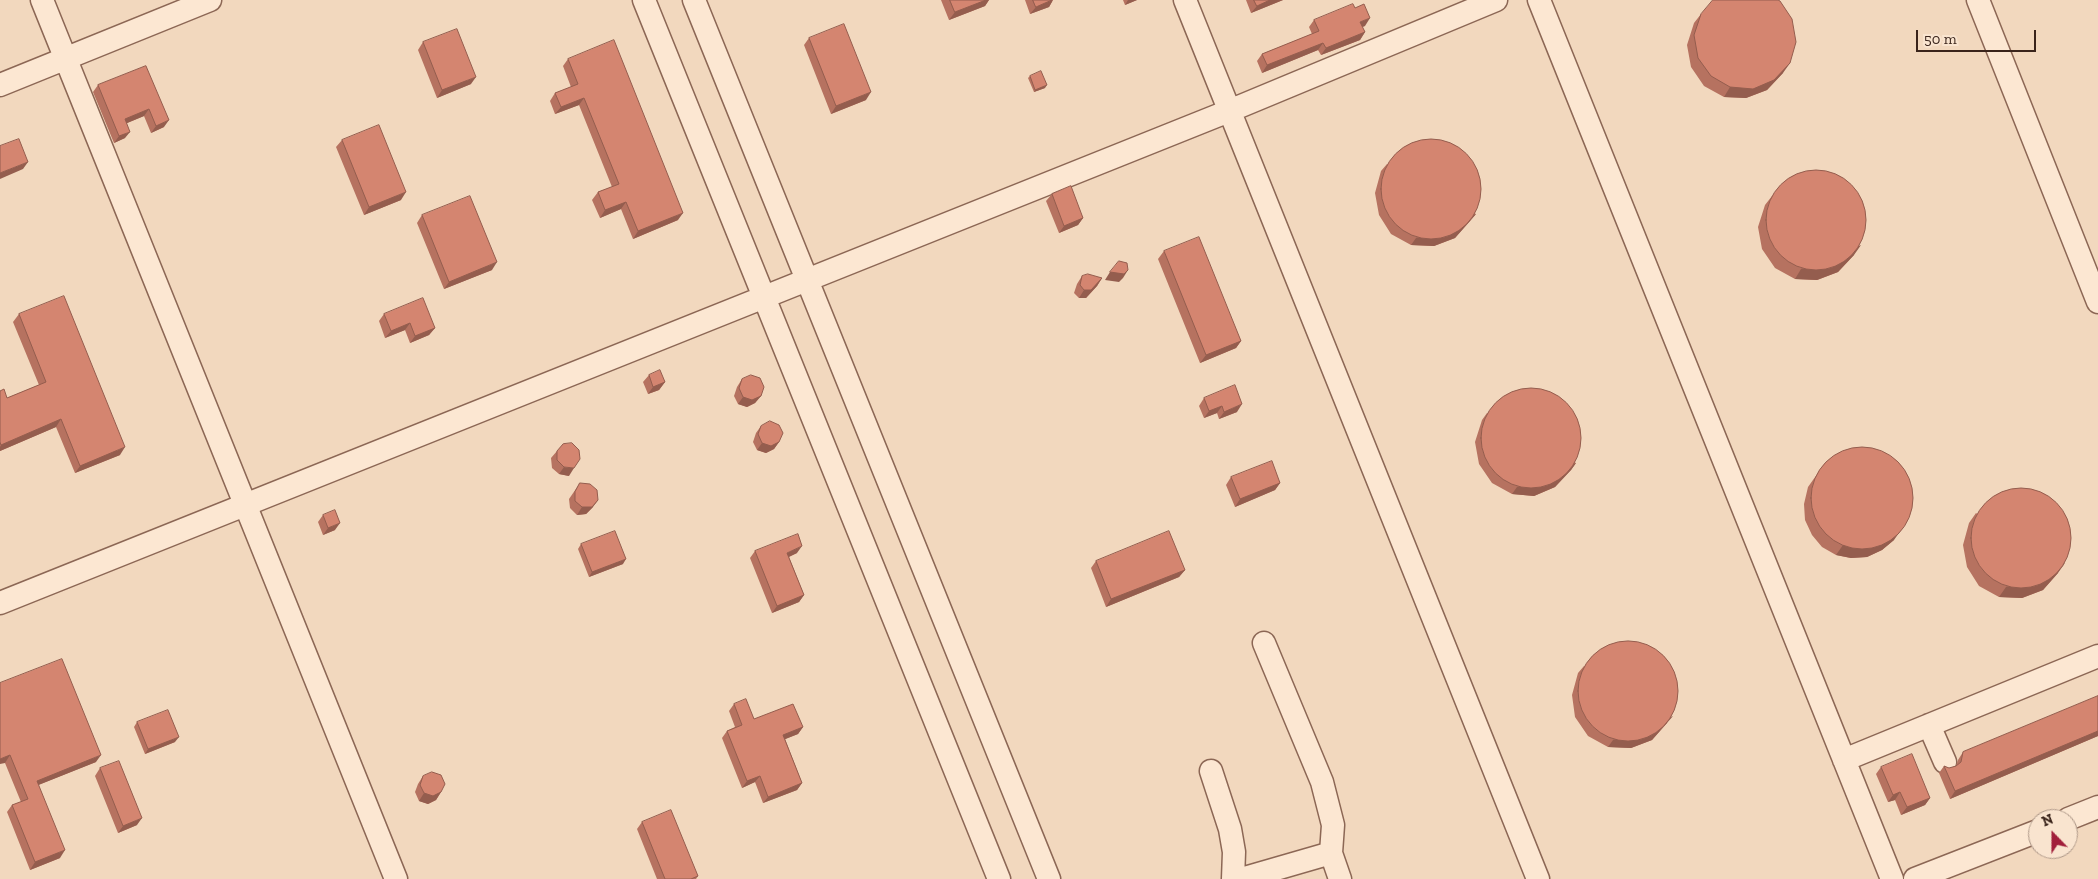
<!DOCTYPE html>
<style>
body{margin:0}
#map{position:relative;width:2098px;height:879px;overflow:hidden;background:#f2d8be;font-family:"Zilla Slab",serif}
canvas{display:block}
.north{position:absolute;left:2028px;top:809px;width:50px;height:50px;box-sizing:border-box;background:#f9e4cf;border:1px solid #ad9787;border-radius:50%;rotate:338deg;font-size:14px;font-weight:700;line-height:20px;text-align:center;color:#3a241b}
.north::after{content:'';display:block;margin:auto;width:18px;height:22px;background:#a11f3b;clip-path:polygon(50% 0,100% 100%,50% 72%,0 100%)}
.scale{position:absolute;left:1916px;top:30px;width:120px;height:22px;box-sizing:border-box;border:2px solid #3a241b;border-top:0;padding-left:6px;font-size:15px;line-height:18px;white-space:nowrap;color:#3a241b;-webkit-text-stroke:4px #f9e4cf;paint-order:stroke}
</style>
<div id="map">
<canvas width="2098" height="879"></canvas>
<div class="north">N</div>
<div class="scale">50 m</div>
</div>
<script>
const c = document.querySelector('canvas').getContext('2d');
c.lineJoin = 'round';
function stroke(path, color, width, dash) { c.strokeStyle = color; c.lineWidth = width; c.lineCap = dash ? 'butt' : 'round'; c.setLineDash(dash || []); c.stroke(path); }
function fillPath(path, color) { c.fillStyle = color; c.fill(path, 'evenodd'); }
const minor = new Path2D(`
 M42,0L396,879
 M644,0L999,879
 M694,0L1049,879
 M1185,0L1538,879
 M1539,0L1892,879
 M1978,0L2098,302
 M0,85L210,0
 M0,603L1229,111L1496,0
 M1264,643L1322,782L1333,825L1331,853L1340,879
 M1929,725L1945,762
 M1844,760L2098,656
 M1211,771L1230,829L1234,852L1233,879
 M2068,819L2098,807
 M1241,879L1331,853
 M1915,879L2038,831`);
stroke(minor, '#8c6755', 25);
stroke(minor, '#fce7d2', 22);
fillPath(new Path2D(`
 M941,0H989L985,6L949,20Z
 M1025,0H1053L1049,7L1030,14Z
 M1123,0H1137L1125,5Z
 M1246,0H1283L1251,13Z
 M1701,14L1783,73L1767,90L1746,98L1724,97L1704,86L1691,67L1687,45L1694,23Z
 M1314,20L1365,26L1362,27L1365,32L1360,40L1321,55L1318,50L1262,73L1257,61L1262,54L1312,34L1309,27Z
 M809,38L866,100L831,114L804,45Z
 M423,42L471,84L437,98L418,50Z
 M568,59L678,220L633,239L621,209L600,218L592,200L598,192L612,187L579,105L555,114L550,101L555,93L571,87L563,66Z
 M146,66L164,127L151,133L144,116L127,123L125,138L114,143L93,92L98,85Z
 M1030,76L1045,88L1034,92L1028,78Z
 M342,140L401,200L364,215L336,147Z
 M1387,164L1476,214L1470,221L1455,238L1434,246L1411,245L1391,234L1379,215L1375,193L1381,171Z
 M1052,194L1083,218L1078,225L1059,233L1046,201Z
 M1772,196L1854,255L1838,272L1817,280L1795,279L1775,268L1762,249L1758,227L1765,205Z
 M422,215L492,270L444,289L417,223Z
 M1164,251L1241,341L1236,348L1200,363L1158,259Z
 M1082,276L1102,278L1097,286L1086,298H1079L1074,293L1077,284Z
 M19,314L120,455L75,473L56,427L0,451V391L7,398L39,385L13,322Z
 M384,314L435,328L429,335L410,343L405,330L385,338L379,321Z
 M649,375L665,382L659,390L648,394L643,382Z
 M742,379L761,396L755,403L747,407L738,404L734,396L737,387Z
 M1204,398L1237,412L1219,419L1217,413L1204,418L1199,406Z
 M1487,413L1576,463L1571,470L1555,487L1534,496L1512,494L1492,483L1479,464L1475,442L1482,420Z
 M761,426L779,442L774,449L766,453L757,450L753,442L756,433Z
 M557,451L569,476L559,474L552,468L551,458Z
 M1825,463L1894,540L1882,550L1867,557L1851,558L1836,555L1822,547L1812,535L1805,520L1804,504L1808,487Z
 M1231,477L1280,483L1275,490L1235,507L1226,485Z
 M580,483L593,507L586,514L577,515L570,508L569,499Z
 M1976,513L2058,573L2043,590L2022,598L1999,597L1979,586L1967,567L1963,545L1969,523Z
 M323,515L335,530L323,535L318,522Z
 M581,544L623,564L589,577L578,549Z
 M755,551L797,553L789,557L804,595L799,602L772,613L750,558Z
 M1096,561L1185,570L1179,577L1106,607L1091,568Z
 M1584,666L1667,723L1652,740L1631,748L1608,747L1588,736L1575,717L1572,695L1578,673Z
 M0,683L96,762L38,785L60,858L30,870L7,812L12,805L21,802L5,763Z
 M2098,696V736L1950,799L1939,773L1944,766L1949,768L1956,766L1958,760L1963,752Z
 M734,704L754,719L803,727L798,734L785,739L802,783L797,790L763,803L755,782L742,788L722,738L727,731L735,727L729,711Z
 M137,722L175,742L145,754L134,727Z
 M1881,767L1930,798L1925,805L1901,815L1895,800L1888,802L1876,774Z
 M100,768L137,825L118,833L95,776Z
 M423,776L441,792L436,800L428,804L419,801L415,792L418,784Z
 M642,822L698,876L696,879H657L637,829Z`), '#b67260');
fillPath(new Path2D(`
 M986,0H989L985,6L949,20L955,12Z
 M1053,0L1049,7L1030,14L1036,7Z
 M1128,0H1137L1125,5Z
 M1270,0H1283L1251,13L1257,6Z
 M1370,18L1365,26L1356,29L1360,22Z
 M1365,32L1360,40L1321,55L1326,48Z
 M1323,43L1318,50L1262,73L1267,65Z
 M1790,63L1783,73L1767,90L1746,98L1724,97L1730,87Z
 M476,77L471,84L437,98L442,90Z
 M1047,85L1045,88L1034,92L1035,90Z
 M871,92L866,100L831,114L836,106Z
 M584,98L579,105L555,114L561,107Z
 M149,109L144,116L120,126L125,119Z
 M169,120L164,127L151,133L156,126Z
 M130,132L125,138L114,143L119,136Z
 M28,162L23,169L0,179V173Z
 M406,192L401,200L364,215L369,207Z
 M626,202L621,209L600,218L605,210Z
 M683,213L678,220L633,239L638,231Z
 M1476,214L1470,221L1455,238L1434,246L1411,245L1416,238Z
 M1083,218L1078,225L1059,233L1064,226Z
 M1861,245L1854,255L1838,272L1817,280L1795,279L1801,269Z
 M497,262L492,270L444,289L449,282Z
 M1128,270L1123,278L1119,282L1105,280L1110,272Z
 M1102,278L1097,286L1086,298H1079L1084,290Z
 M410,323L405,330L385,338L391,331Z
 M435,328L429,335L410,343L415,336Z
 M1241,341L1236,348L1200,363L1206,355Z
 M665,382L659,390L648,394L653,387Z
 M761,396L755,403L747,407L738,404L743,397Z
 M1242,404L1237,412L1219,419L1224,412Z
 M1222,406L1217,413L1204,418L1209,411Z
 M61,419L56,427L0,451V447L1,445Z
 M779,442L774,449L766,453L757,450L762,443Z
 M125,447L120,455L75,473L80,466Z
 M1576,463L1571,470L1555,487L1534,496L1512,494L1517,487Z
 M564,467L574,468L569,476L559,474Z
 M1280,483L1275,490L1235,507L1240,499Z
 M598,500L593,507L586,514L577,515L582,507Z
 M340,523L335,530L323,535L328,528Z
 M1901,530L1894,540L1882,550L1867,557L1851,558L1836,555L1843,545Z
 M802,546L797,553L782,560L787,553Z
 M626,559L623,564L589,577L592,572Z
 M2065,563L2058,573L2043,590L2022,598L1999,597L2006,587Z
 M1185,570L1179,577L1106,607L1111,599Z
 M804,595L799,602L772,613L777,606Z
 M1673,716L1667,723L1652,740L1631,748L1608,747L1613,740Z
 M803,727L798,734L778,742L783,735Z
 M2098,731V736L1950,799L1955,791Z
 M179,737L175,742L145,754L148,749Z
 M10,755L5,763L0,764V759Z
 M101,755L96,762L31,788L37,781Z
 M760,776L755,782L742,788L747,781Z
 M802,783L797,790L763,803L768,797Z
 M441,792L436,800L428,804L419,801L424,793Z
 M1900,792L1895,800L1888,802L1893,795Z
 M1930,798L1925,805L1901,815L1907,807Z
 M142,818L137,825L118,833L123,826Z
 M65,850L60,858L30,870L35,862Z`), '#945d4e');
const building = new Path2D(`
 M950,0H986L955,12Z
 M1033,0H1052L1036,7Z
 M1254,0H1270L1257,6Z
 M1713,0H1778L1780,1L1792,19L1796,42L1790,63L1774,80L1753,89L1730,87L1711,76L1698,58L1694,35L1701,14Z
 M1353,4L1355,8L1364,4L1370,18L1360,22L1365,32L1326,48L1323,43L1267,65L1262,54L1319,31L1314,20Z
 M844,24L871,92L836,106L809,38Z
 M457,29L476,77L442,90L423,42Z
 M614,40L683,213L638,231L626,202L605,210L598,192L619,184L584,98L561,107L555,93L578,84L568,59Z
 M146,66L169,120L156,126L149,109L125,119L130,132L119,136L98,85Z
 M1041,71L1047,85L1035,90L1030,76Z
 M379,125L406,192L369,207L342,140Z
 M1381 189a50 50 0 1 1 100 0a50 50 0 1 1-100 0Z
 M19,139L28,162L0,173V146Z
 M1766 220a50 50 0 1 1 100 0a50 50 0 1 1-100 0Z
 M1071,186L1083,218L1064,226L1052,194Z
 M470,196L497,262L449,282L422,215Z
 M1199,237L1241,341L1206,355L1164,251Z
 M1119,261L1127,263L1128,270L1124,274L1110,272Z
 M1088,274L1102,278L1091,290H1084L1080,285L1082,276Z
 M64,296L125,447L80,466L61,419L1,445L0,442V391L4,389L7,398L46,382L19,314Z
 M423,298L435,328L415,336L410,323L391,331L384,314Z
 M660,370L665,382L653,387L649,375Z
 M751,375L760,378L764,387L761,396L752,400L743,397L739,388L742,379Z
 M1235,385L1242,404L1224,412L1222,406L1209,411L1204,398Z
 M1481 438a50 50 0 1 1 100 0a50 50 0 1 1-100 0Z
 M770,421L779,425L783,433L779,442L771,446L762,443L758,434L761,426Z
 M572,443L579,450L580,459L574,468L564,467L557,460V451L563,444Z
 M1811 498a51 51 0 1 1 102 0a51 51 0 1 1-102 0Z
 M1272,461L1280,483L1240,499L1231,477Z
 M580,483L590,484L597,490L598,500L592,507H582L575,501V492Z
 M1971 538a50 50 0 1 1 100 0a50 50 0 1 1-100 0Z
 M335,510L340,523L328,528L323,515Z
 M615,531L626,559L592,572L581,544Z
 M1169,531L1185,570L1111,599L1096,561Z
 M798,534L802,546L787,553L804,595L777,606L755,551Z
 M1578 691a50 50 0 1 1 100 0a50 50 0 1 1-100 0Z
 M62,659L101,755L37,781L65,850L35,862L12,805L28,799L10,755L0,759V683Z
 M2098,696V731L1955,791L1944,766L1949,768L1956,766L1961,762L1963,752Z
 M746,699L754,719L793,704L803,727L783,735L802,783L768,797L760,776L747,781L727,731L742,725L734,704Z
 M168,710L179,737L148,749L137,722Z
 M1912,754L1930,798L1907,807L1900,792L1893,795L1881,767Z
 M119,761L142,818L123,826L100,768Z
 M432,772L441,775L445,784L441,792L433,796L424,793L420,785L423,776Z
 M671,810L698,876L691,879H665L642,822Z`);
fillPath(building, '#d48570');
stroke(building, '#945d4e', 1);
</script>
